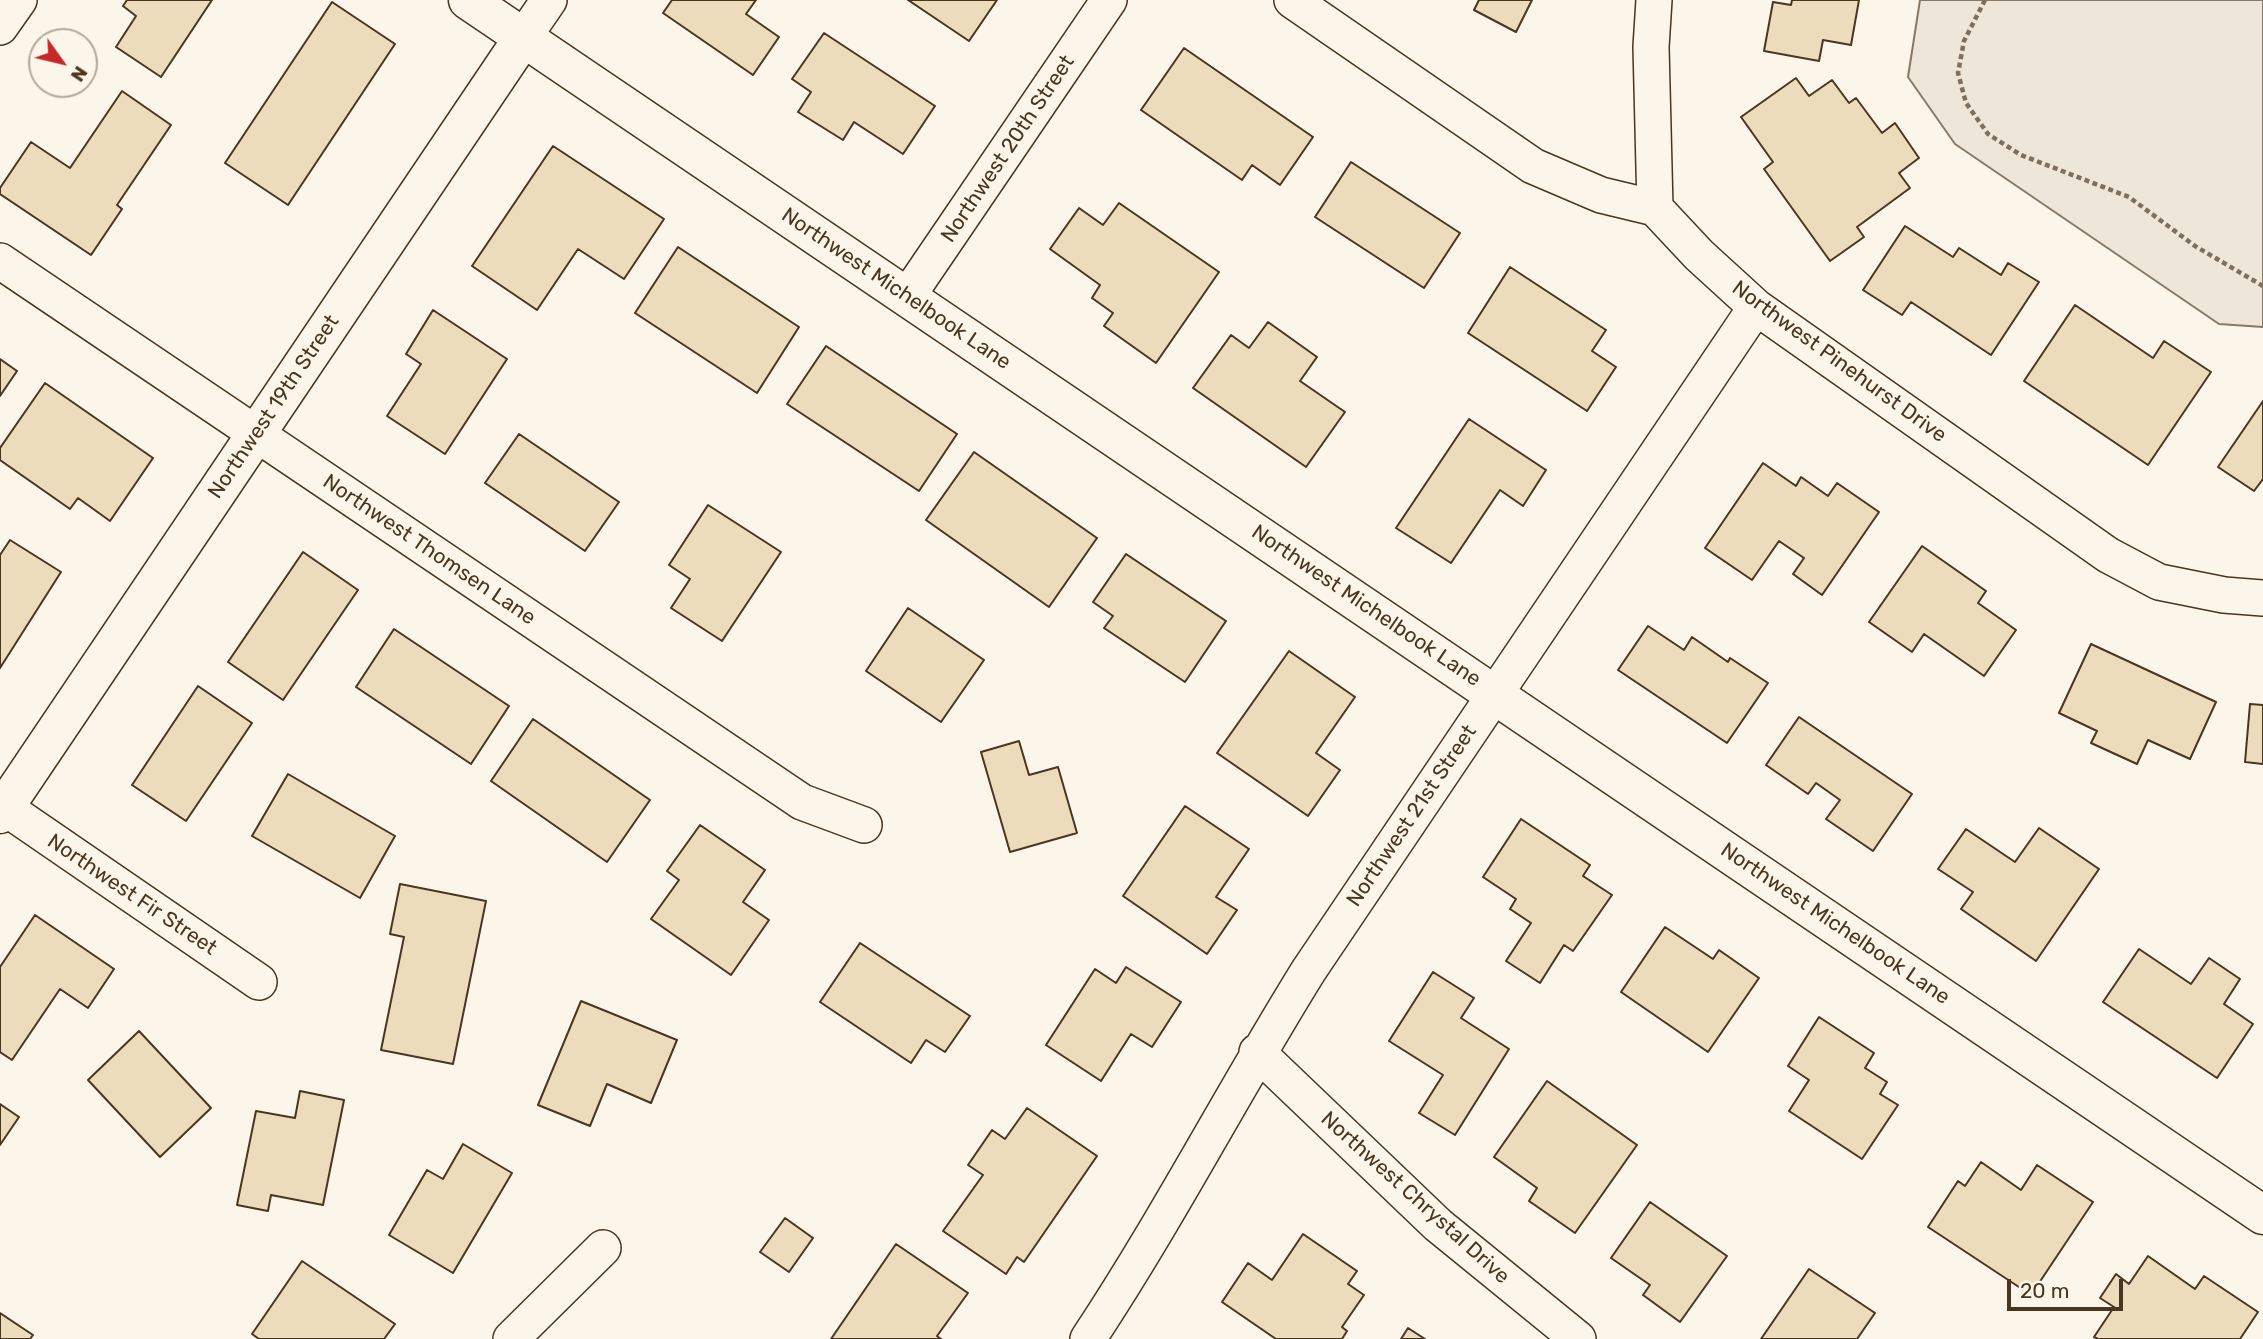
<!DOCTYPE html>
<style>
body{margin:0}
#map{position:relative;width:2263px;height:1339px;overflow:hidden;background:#fbf6e9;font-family:Rubik,sans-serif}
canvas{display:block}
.north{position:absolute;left:28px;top:28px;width:70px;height:70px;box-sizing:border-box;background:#fbf6e9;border:2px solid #b4a999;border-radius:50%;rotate:124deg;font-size:19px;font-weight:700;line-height:28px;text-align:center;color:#4a3520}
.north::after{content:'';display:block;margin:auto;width:24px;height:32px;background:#c62828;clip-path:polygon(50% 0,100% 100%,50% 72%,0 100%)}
.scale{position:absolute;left:2007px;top:1279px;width:116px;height:32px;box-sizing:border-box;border:4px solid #4a3520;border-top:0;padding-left:9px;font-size:21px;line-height:24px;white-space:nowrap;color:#4a3520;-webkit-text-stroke:5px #fbf6e9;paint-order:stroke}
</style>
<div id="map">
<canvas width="2263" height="1339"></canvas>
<div class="north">N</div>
<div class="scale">20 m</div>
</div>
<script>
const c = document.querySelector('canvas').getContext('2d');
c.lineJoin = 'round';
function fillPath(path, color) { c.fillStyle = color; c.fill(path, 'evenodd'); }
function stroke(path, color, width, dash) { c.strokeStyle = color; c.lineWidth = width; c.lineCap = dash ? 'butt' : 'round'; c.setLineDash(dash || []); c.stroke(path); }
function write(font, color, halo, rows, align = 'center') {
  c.font = font + ' Rubik,sans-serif'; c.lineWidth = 5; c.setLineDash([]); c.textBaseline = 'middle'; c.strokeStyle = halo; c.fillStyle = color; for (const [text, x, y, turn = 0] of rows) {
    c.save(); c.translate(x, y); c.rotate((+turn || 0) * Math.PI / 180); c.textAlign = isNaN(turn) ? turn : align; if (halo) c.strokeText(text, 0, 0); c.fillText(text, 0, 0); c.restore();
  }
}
const green = new Path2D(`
 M1920,0H2263V327L2219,324L1955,144L1908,77Z`);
fillPath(green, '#ede6d9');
stroke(green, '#887966', 2);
const building = new Path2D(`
 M127,0H212L161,77L116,47L136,16L123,6Z
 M672,0H756L746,14L779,37L753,75L663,13Z
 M908,0H997L969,41Z
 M1479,0H1532L1516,32L1474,10Z
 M1792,0H1859L1851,45L1823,40L1819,61L1764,51L1773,2L1791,5Z
 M332,2L395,44L288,205L225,163Z
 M824,33L935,106L903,154L854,122L843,140L798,112L811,92L792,79Z
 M1184,48L1313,137L1280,185L1252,165L1242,180L1141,110Z
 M1796,78L1809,96L1832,80L1849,103L1856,98L1882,133L1895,123L1919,158L1899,173L1910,188L1857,227L1864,237L1830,261L1764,169L1773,162L1741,117Z
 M122,91L171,125L117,205L122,209L91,255L0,194V188L31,142L70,168Z
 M553,146L664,219L624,279L578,249L537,310L472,266Z
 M1351,162L1460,233L1424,288L1315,217Z
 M1119,203L1219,272L1156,363L1104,326L1113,313L1092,298L1100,285L1050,249L1079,208L1103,225Z
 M1905,226L1953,257L1959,248L2001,275L2008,263L2039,282L1991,355L1911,302L1902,315L1863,290Z
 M678,247L799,327L757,393L635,313Z
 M1510,267L1606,330L1592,351L1616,367L1587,411L1468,333Z
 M2075,305L2153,358L2164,341L2211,372L2148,465L2024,381Z
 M433,310L507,359L445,454L387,416L421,364L406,354Z
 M1268,322L1317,357L1300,381L1345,412L1306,467L1193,388L1231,335L1249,348Z
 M826,346L957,434L919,491L787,404Z
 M0,359L17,371L0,396Z
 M45,383L153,458L110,521L78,498L70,509L0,460V448Z
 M2263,401V479L2254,491L2218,467Z
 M1469,419L1546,470L1523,506L1500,490L1451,563L1396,528Z
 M519,434L619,502L585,551L485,483Z
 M974,452L1097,538L1049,607L926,520Z
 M1763,463L1796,486L1801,477L1828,496L1837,483L1879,512L1822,595L1793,574L1804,558L1779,541L1752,580L1705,548Z
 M708,505L781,552L722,641L671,608L690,579L669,565Z
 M10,540L61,572L0,668V555Z
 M1922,546L1986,591L1978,603L2016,630L1984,676L1924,634L1912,652L1869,622Z
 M303,552L358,590L283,700L228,662Z
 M1126,554L1226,621L1185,682L1104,628L1113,616L1093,602Z
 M908,608L984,660L941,722L866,671Z
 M1648,626L1684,650L1692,637L1728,662L1730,658L1768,683L1727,743L1618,670Z
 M394,629L509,706L471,764L356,687Z
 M2091,644L2216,702L2190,759L2148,740L2137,764L2091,743L2097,731L2059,713Z
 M1289,651L1355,697L1316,753L1340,770L1308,816L1217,753Z
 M198,686L252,723L186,821L132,785Z
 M2250,704L2263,705V764L2245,762Z
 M1799,717L1912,794L1873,851L1826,819L1840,800L1816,783L1808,794L1766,765Z
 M533,719L650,800L607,862L491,781Z
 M1019,741L1029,775L1058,767L1077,833L1010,852L981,752Z
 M288,774L395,836L360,898L252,836Z
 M1185,806L1249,849L1216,897L1237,910L1207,954L1123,896Z
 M1521,819L1590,865L1583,876L1612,895L1573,951L1564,945L1540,983L1506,961L1531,923L1510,909L1516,899L1483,877Z
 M700,825L765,870L743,902L769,920L731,975L651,919L679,880L667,871Z
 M2039,828L2099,869L2036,961L1961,909L1973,892L1938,869L1966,829L2015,862Z
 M400,884L486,901L453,1064L381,1050L404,937L390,934Z
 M35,915L114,969L88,1008L60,989L12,1060L0,1052V967Z
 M1665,927L1713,959L1719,950L1759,978L1708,1052L1621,992Z
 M860,943L970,1016L945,1052L926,1040L911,1063L820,1002Z
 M2139,949L2191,984L2209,958L2240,979L2224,1004L2253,1024L2217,1078L2103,1002Z
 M1126,967L1181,1002L1152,1047L1131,1034L1101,1081L1046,1045L1095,969L1116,983Z
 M1433,972L1474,998L1461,1018L1509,1049L1455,1135L1419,1113L1443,1075L1389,1041Z
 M581,1001L677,1040L651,1103L607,1084L590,1126L538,1105Z
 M1819,1017L1874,1053L1865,1068L1887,1082L1880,1094L1898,1105L1862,1159L1789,1111L1809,1080L1788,1066Z
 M139,1031L211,1108L160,1157L88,1080Z
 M1547,1081L1637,1145L1575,1233L1529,1201L1537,1188L1494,1157Z
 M300,1091L344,1100L323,1205L271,1195L268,1211L237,1205L256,1111L295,1118Z
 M0,1104L19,1117L0,1145Z
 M1027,1108L1097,1156L1024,1262L1017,1257L1006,1274L943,1231L983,1175L968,1165L992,1130L1005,1139Z
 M463,1144L512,1173L453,1273L389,1235L427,1170L443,1179Z
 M1981,1162L2021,1190L2037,1165L2093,1202L2031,1295L1928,1227L1958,1181L1965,1186Z
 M1650,1202L1727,1256L1680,1322L1643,1295L1650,1285L1611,1258Z
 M785,1218L813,1238L789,1272L760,1252Z
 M1303,1234L1357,1271L1348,1284L1364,1295L1342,1327L1347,1331L1342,1339H1276L1222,1302L1248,1263L1272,1280Z
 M896,1244L968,1293L937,1336L941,1339H831Z
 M2148,1256L2195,1289L2204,1276L2258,1312L2240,1339H2098L2094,1337L2114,1307L2100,1298L2116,1274L2129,1284Z
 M302,1261L395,1324L384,1339H259L252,1334Z
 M1809,1269L1875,1313L1857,1339H1761Z
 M0,1313L33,1335L30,1339H0Z
 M1408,1328L1425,1339H1401Z`);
fillPath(building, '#ecdcbc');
stroke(building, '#4a3520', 2);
const minor = new Path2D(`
 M1292,0L1533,166L1601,195L1655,208L1699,255L1756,307L2108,555L2159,582L2224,595L2263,598
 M1654,0L1651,47L1655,208
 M0,27L19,0
 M523,38L549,0
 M0,261L802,802L864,825
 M907,297L1109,0
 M4,807L259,982
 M1257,1052L1438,1225L1578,1339
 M511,1339L603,1248
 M1088,1339C1167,1220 1233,1092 1309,970L1756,307`);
const tertiary = new Path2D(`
 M468,0L2263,1215
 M0,814L523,38`);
stroke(minor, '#4a3520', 38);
stroke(tertiary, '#4a3520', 41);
stroke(new Path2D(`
 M1985,0L1964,41L1958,73L1966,103L1988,134L2021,155L2129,197L2195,246L2263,286`), '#7f6f5c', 4.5, [5, 3.5]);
stroke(minor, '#fbf6e9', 35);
stroke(tertiary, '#fbf6e9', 38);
write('21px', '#4a3520', '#fbf6e9', [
 ["Northwest 20th Street",1008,149,-56],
 ["Northwest Michelbook Lane",896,289,34],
 ["Northwest Pinehurst Drive",1839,362,36],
 ["Northwest 19th Street",274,407,-56],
 ["Northwest Thomsen Lane",429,550,34],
 ["Northwest Michelbook Lane",1366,606,34],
 ["Northwest 21st Street",1412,816,-56],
 ["Northwest Fir Street",132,895,34],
 ["Northwest Michelbook Lane",1835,924,34],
 ["Northwest Chrystal Drive",1415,1198,42]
]);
</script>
